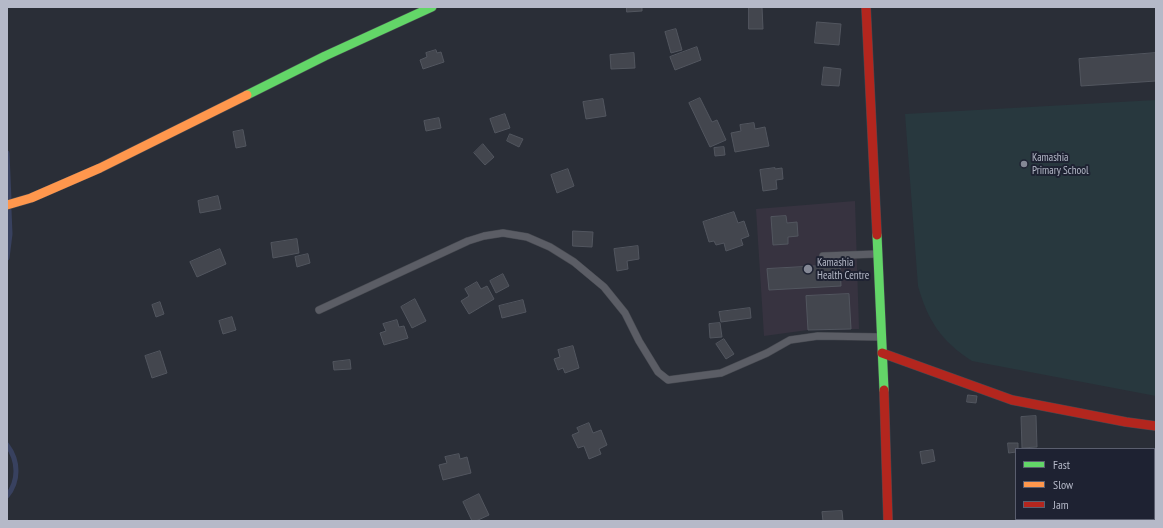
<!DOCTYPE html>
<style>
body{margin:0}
#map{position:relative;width:1163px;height:528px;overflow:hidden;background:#2a2e37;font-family:"PT Sans Narrow",sans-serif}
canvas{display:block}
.frame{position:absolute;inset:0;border:8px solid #b5b9c8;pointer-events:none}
.legend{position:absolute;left:1015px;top:448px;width:140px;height:72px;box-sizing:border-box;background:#1e2232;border:1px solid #5a5e6e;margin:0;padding:5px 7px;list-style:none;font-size:12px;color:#b5b9c8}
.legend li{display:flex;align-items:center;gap:8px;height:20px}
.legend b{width:20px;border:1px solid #5a5e6e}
</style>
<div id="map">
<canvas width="1163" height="528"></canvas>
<div class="frame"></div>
<ul class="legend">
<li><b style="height:5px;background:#63d668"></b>Fast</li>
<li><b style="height:5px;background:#ff974d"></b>Slow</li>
<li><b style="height:5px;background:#b3261e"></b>Jam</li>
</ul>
</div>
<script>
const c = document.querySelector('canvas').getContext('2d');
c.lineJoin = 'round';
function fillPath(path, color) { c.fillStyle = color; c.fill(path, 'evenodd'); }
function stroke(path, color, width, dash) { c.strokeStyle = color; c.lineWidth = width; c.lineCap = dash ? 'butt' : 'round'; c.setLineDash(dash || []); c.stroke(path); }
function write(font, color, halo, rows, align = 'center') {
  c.font = font + ' "PT Sans Narrow",sans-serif'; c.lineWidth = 4; c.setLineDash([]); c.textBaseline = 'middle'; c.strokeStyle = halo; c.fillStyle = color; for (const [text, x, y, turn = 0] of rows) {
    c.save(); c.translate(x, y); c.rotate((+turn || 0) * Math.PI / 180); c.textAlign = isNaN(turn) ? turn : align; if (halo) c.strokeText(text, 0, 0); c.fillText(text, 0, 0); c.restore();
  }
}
fillPath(new Path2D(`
 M855,201L859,329L808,330L764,336L756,209Z`), '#373340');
fillPath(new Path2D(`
 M1156,100V396L972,361C941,341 928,321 918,286L905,114Z`), '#28383e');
stroke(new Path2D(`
 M7,153L9,200
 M7,258L10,234L9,210
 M7,445C19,461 19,481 7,496`), '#38415f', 5);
const building = new Path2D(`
 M627,7H642V11L627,12Z
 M749,7H762L763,29H749Z
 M817,22L841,24L839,45L815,43Z
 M676,29L682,50L671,53L665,32Z
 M697,47L701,60L675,70L670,57Z
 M436,50L437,53L441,52L444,62L423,69L420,60L427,57L426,53Z
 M634,53L635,68L611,69L610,55Z
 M1156,53V81L1081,86L1079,59Z
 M824,67L841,69L839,86L822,85Z
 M700,98L712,122L717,120L726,140L710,147L689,103Z
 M603,99L606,116L586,119L583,102Z
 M505,114L510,128L495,133L490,119Z
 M439,118L441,128L426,131L424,121Z
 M754,123L755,129L765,127L769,146L735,152L731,133L741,131L740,125Z
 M243,130L246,146L236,148L233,132Z
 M510,134L523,139L519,147L507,141Z
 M483,144L494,157L485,165L474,153Z
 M724,147L725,155L715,156L714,148Z
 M775,168V169L782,168L783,179L776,180L777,189L763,191L760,170Z
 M568,169L574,186L557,193L551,175Z
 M218,196L221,209L200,213L198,201Z
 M734,212L738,223L744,221L749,236L741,239L743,245L726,251L724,243L716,245L714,241L709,242L703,222Z
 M786,216L787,223L797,222L798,236L788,237V244L773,245L771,217Z
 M573,231L593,232L592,247L573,246Z
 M297,239L299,253L273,258L271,243Z
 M638,246L639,259L627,261L628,269L617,271L614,249Z
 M220,249L226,264L197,277L190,262Z
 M308,254L310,263L297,267L295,257Z
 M840,265L841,286L769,290L767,269Z
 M503,274L509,286L496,293L490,281Z
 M477,282L481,289L487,286L494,299L469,314L461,301L469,296L465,289Z
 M849,294L851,329L808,330L806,296Z
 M415,299L426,321L412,328L401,307Z
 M523,300L526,312L502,318L499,306Z
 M160,302L164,314L156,317L152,305Z
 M750,308L751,318L721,322L719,312Z
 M232,317L236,330L223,334L219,321Z
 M397,320L399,327L404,326L408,338L384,345L380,333L386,331L383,324Z
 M720,323L722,337L710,338L709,324Z
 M724,339L734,354L726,359L716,344Z
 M573,346L579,368L565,373L563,368L558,370L554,359L560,357L558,350Z
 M160,351L167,373L152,378L145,356Z
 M350,360L351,369L334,370L333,362Z
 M968,395L977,396L976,403L967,402Z
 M1036,416L1037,447L1022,448L1021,417Z
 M589,423L593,433L601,430L607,445L599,449L601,454L589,459L584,446L578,448L572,435L579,432L577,428Z
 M1008,443H1018V449H1016V452L1009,453Z
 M933,450L935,461L922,464L920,452Z
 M459,454L460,459L467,457L471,473L443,480L439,465L447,463L445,457Z
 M479,494L489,515L476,521H472L463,502Z
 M842,511L843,521H823L822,512Z`);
fillPath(building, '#43464e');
stroke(building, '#52565f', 1);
const lane = new Path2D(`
 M823,256L876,254
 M319,310L468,241L484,236L503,233L527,237L550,247L574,262L604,287L625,313L639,341L658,372L668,380L721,373L767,353L790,340L818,336L881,337`);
const fast = new Path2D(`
 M247,95L325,56L432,7
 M877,235L884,390`);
const slow = new Path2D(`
 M7,205L31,198L100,168L247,95`);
const jam = new Path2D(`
 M866,7L877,235
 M882,353L1012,400L1126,422L1156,426
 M884,390L888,521`);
stroke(lane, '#464950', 8);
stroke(fast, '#464950', 10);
stroke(slow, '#464950', 10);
stroke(jam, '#464950', 10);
stroke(lane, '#5b5d65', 7);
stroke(fast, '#63d668', 9);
stroke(slow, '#ff974d', 9);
stroke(jam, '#b3261e', 9);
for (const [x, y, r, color] of [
 [1024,164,4,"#848895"],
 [808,269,5,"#848895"]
]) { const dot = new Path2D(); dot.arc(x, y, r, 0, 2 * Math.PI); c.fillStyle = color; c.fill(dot); stroke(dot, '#1e2232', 1.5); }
write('11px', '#b5b9c8', '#1e2232', [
 ["Kamashia",1032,158],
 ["Primary School",1032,171],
 ["Kamashia",817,263],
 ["Health Centre",817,276]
], 'left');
</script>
